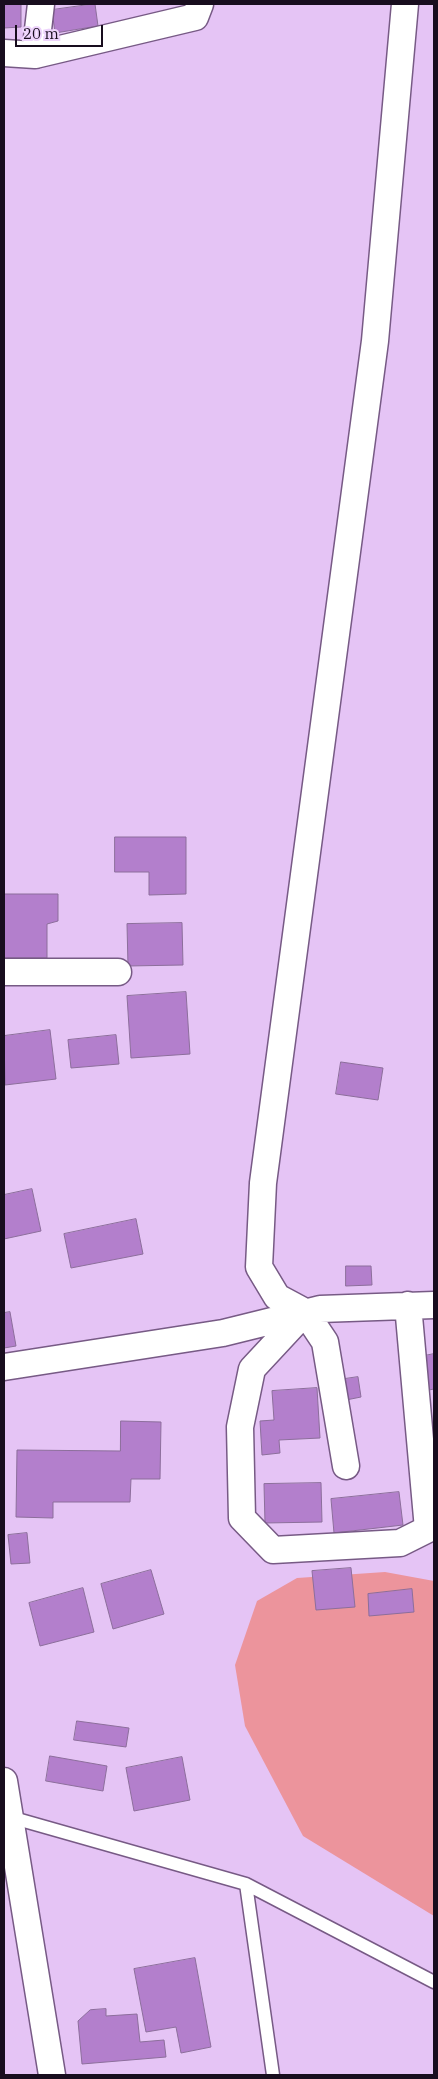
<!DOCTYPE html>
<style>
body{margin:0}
#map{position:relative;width:438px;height:2079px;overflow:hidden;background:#e5c4f5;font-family:"IBM Plex Serif",serif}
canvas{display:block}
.frame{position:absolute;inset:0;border:5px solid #180d1e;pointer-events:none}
.scale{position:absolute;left:15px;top:25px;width:88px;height:22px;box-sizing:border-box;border:2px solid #180d1e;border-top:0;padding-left:6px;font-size:15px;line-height:18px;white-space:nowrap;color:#180d1e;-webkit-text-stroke:4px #eed4fc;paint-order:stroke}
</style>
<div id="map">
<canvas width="438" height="2079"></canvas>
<div class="frame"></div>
<div class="scale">20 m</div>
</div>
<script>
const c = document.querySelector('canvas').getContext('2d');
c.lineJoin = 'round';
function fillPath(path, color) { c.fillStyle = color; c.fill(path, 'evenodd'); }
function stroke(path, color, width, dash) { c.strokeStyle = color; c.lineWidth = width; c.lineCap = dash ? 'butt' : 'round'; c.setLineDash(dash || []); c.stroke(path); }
fillPath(new Path2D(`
 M385,1572L434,1581V1916L303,1836L245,1726L235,1665L257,1601L297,1578Z`), '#ec949c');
const building = new Path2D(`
 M4,4H21V27L4,28Z
 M95,4L98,26L55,33L52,10Z
 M115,837H186V894L149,895V872H115Z
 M4,894H58V921L47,924V958H4Z
 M182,923L183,965L128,966L127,924Z
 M186,992L190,1054L131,1058L127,996Z
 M50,1030L56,1079L5,1085L4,1036Z
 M116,1035L119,1064L71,1068L68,1040Z
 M341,1062L383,1068L378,1100L336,1094Z
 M32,1189L41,1231L4,1239V1195Z
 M136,1219L143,1254L71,1268L64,1234Z
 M346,1266H371L372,1285L346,1286Z
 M10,1312L16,1346L4,1348V1313Z
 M434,1354V1389L429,1390L424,1356Z
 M358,1377L361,1397L341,1401L338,1380Z
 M317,1388L320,1438L279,1440L280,1453L262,1455L260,1421L274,1420L272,1391Z
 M121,1421L161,1422L160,1479H131L130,1502H53V1518L16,1517L17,1450L120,1451Z
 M321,1483L322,1522L265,1523L264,1484Z
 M399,1492L403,1525L334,1533L331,1499Z
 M27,1533L30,1563L11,1564L8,1535Z
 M351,1568L355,1607L316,1610L312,1571Z
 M151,1570L164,1614L113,1629L101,1584Z
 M83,1588L94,1632L40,1646L29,1603Z
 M412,1589L414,1612L369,1616L368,1594Z
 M77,1721L129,1728L126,1747L74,1740Z
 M50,1756L107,1766L103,1791L46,1781Z
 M182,1757L190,1800L134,1811L126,1768Z
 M195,1958L211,2047L181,2053L176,2027L146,2032L134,1969Z
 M106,2009V2016L137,2014L140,2042L164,2040L166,2057L82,2064L78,2021L90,2010Z`);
fillPath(building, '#b37fcc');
stroke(building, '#8c6e9b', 1);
const service = new Path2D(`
 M10,1817L246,1884L434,1982
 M246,1884L273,2075`);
const minor = new Path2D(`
 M4,53L35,55L195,17L200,4
 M35,55L41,4
 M4,972H118
 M305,1312L277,1297L259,1267L263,1183L375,341L405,4
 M4,1367L223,1333L320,1309L434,1305
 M346,1466L325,1342L305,1312L252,1369L240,1427L242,1518L273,1550L400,1543L428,1529L408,1305
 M4,1781L52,2075`);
stroke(service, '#775a85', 15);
stroke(minor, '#775a85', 29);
stroke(service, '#fff', 12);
stroke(minor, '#fff', 26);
</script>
